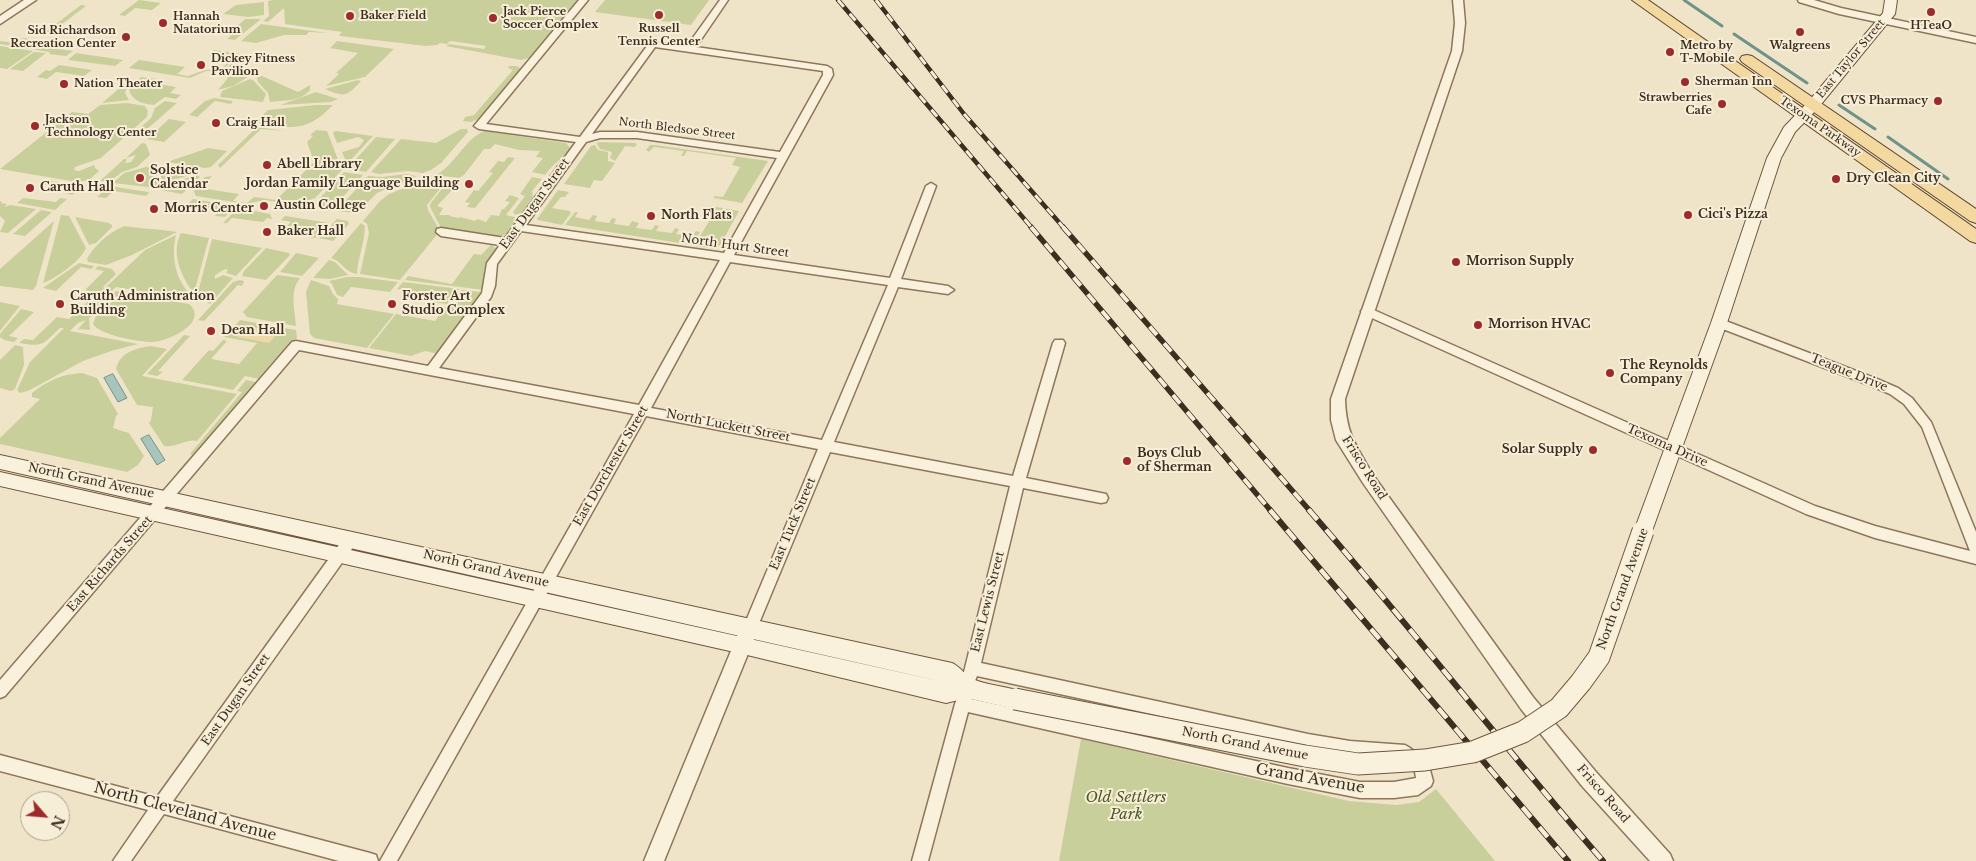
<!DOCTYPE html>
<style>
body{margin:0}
#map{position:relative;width:1976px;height:861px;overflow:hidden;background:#f0e4c8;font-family:"Libre Baskerville",serif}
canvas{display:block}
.north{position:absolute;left:20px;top:791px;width:50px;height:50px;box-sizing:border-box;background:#f7eed8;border:1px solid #ada18e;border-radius:50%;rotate:117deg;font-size:14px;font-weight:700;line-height:20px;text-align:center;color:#3d2e20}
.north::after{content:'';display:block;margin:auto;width:18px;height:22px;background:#9e2a2b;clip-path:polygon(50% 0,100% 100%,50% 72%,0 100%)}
</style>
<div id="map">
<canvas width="1976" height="861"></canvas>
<div class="north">N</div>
</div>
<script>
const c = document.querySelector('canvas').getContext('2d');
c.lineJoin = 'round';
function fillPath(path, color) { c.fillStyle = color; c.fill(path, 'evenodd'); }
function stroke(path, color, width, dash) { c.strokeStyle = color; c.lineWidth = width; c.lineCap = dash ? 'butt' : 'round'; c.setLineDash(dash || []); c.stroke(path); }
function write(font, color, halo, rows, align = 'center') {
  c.font = font + ' "Libre Baskerville",serif'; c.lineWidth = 4; c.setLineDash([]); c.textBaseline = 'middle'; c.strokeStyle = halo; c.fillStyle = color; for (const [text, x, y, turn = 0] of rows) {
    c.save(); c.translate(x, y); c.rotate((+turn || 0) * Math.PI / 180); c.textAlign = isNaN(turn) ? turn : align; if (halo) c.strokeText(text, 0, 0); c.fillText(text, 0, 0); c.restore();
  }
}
fillPath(new Path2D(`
 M139,0L161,3L152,10L135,8L125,16L119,15Z
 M273,0H580L532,57L521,60L446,46L449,44L484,49L486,46L450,41L447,44L440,43L437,45L426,46L340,36L339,35L342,32L285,24L284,8L268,22L263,21L269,16L268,1Z
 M605,0H709L691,25L595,12Z
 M264,2V15L248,17L223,14L236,5Z
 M81,5L86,6L50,33L28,31L32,28L48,30Z
 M245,19H261L235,40L227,39L240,28L236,27Z
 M261,24L328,33L309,32L306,35H284L256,43L241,41Z
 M23,38L48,42L43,47L73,51L66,56L49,54L50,52L0,44V41L14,43Z
 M337,41L394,49L365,77L326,86L339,74L336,73L358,53L330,48Z
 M0,46L33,51L7,69L0,68Z
 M214,50L240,54L221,71H206L190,78L129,68L139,60L185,67L177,74L188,76L205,70L221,69L232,59L209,55Z
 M34,52L46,53L23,71L10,69Z
 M76,53L123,60L115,66L68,60Z
 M243,54L248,58L243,70L248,77L233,86L218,90L228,78L223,71Z
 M59,65L92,70L84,76L56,72L47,79L37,77L46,70L50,71Z
 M509,66H517L521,69L480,118L471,122L463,121L465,117L474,115L513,70L508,68Z
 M262,76L298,92L310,85V90C300,102 283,100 270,102L268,93L258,82L257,77Z
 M141,77L157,79L153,83L176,87L170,93L181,95L176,99L165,97L154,105C143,104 132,101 129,90Z
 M250,79L254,81L266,94L263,102L220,97L222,91Z
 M358,80L361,81C347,96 345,98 325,89Z
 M128,81H130L125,93L129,100L102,103Z
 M316,92L338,99L331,102L280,105Z
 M214,98L233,101L231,104L215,101L197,117L189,115L205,101Z
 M165,101L177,103L146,130L142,129L141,127L151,118L155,108Z
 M127,103L145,106L148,111L147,117L101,158L75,167L74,170L79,171L94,165L95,168L99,171L89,180L77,182L0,169L72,112L88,114L100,105Z
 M316,105H333C308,131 294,129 261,124L257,121L268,110Z
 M169,119L186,122L164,142L147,139Z
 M257,127L285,131L261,129L220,168L218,165Z
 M461,129H467L468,132L441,163L431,170L423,173L408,171L379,174L371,172L401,139L436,143Z
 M316,130L327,131L342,170L315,198L295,205L265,200L246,204L196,196L193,189L205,177L212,176L200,188L239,194L233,201L247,203L254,197L276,200L314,162L307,142L313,136L310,135Z
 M335,131L373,136L347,164L342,152L359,147L364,140L358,137L337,143L333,133Z
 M485,131L566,143L570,148C563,158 553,164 545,175L532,172L543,158L536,157L540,151L519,150L495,144L490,149H484L464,175L459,178L436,175C455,165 466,137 485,131Z
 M376,137L395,139L366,172L347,169Z
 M598,142L635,143L637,144L635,147L625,146L615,161L610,158L612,152L600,149L597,144Z
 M142,143L146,144L150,155L137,167L122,172L109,182L100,181L124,159H127L125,163L131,162L136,155L126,158Z
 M595,145L598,150L608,152V161L615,163L602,181L594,180L590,188L564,184L591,146Z
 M650,145H655L768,161L742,203L714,198V196L723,197L740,167L732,165L736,158L687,151L684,156H681L684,151L654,147L649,152L646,150Z
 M208,148L227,151L211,167L205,168L167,162Z
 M508,157L515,158L475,208L467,207L470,203L465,202L474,190L478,191L493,173L489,172L498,161L504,162Z
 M163,166L198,172L168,182L162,180L159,170Z
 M146,167L154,168L159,184L156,188L113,183L124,173Z
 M344,172L363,175L330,211L323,210L319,199Z
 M406,174L417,176L377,193L357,213L336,211L368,176L382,177Z
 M197,175L200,177L182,194L161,190L167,184Z
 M532,177L542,179L532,191L533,197L520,215L514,214L513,212L525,196L520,194Z
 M429,178L447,180L427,205L428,210L440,231L400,280L360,274L369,233L367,224L363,221L380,201L389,194Z
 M44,180L82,186L72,195L66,193L69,190L39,183Z
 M449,180L456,181L452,186L455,187L437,206L443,208L439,215H450L449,216L459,218L460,217L475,221L477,219L486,222L491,215L499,216L502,209H504L510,202L505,201L510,195L519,198L506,215L518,218L506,234L499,237L441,228L430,207V204Z
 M109,186L148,192L149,193L146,196L114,191L106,198L97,197Z
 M558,190L569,192L565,197H561L552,208L570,211L571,213L562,225L538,220L537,219Z
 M23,198L56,202L60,198L67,199L55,210L17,203Z
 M193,199L234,206H235L225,217L215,216L220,210L187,205Z
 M0,201L2,202L1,203L7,204L4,207L10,205L36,209L8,233L0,232L5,221L0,216Z
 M710,206L739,211L718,249L694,246L714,213L707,211Z
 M238,208L270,214L272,219L267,218L263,222L232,218L227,223H223Z
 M41,210L52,212L25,236L13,234Z
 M575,212H578L575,217L589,220L593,215L597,216L595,221L609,223L612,218L616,219L614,224L629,226L632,221L639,223L636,228L652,230L655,225L659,226L656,231L672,233L675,228L679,229L676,234L692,236L696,231L700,232L692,245L565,225Z
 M61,215L69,216L86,248C81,261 55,279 43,283Z
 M285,216L329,223L315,238L310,237L314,232L287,226L291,222L281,220Z
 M75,217L109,223L112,225V227L96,243L89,245Z
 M337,219L348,221L349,224L333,241L319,238Z
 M54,221L36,286L33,290L0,286V269Z
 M361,223L365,226C365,242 358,257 357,274C344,272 342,261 331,258Z
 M125,226C143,229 159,229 177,232L132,255L106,265L88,262L87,259C94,246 110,231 125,226Z
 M181,233L209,238L194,293C182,279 170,252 181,233Z
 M176,235C171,256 175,280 192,296L191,298L187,299L116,287L108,294V299L116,291L126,293L107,300L104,306C136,289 154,298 189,304C210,322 168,342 152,342C139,342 99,335 93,324L97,313L89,318L90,330L78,329L86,320L78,323L70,331L138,344L111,351L83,361L28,391L20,393L17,390L30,362L64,328H60C42,345 44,347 19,343L24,339L33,340L57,317L69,319L97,293L85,290L104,271L95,269L98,266L112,269L116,274L103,287L105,288L145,250Z
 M212,239L262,248L236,276L226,273L228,270L225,269L215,275V279L223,275L233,278L210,304L197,296Z
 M491,245L497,249L484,269L486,287L484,290L405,280L408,276L452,284L474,254L481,255Z
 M266,248L289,253L290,255L266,280L242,276L244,271Z
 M296,253L319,258L302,276L280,272Z
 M329,260L335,262L348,275L330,279L313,278Z
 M79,263L94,266L91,269L81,267L56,291L43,288Z
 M277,275L300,278C289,292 295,310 296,326L247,317L243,312Z
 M347,277H359L398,282L390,292L351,287L343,297L337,295L332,284L329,281Z
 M240,280L244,281L242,286L238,285L204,321L198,320L233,282Z
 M311,280L329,286L333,294L338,299L337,304L394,314L367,348L314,338L310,334L306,292Z
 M403,282L459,289L447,304L433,302L435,299L430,298L438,296L440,293L438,291L419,293L397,289Z
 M462,290L482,292L438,354L425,351L411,356L369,348L396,314L435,321L446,306L450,307Z
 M0,302L20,306L0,331Z
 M21,309L34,312L9,336L18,338L14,342L4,340L0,337V334Z
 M240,320L296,330L297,338L285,348L259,379L245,376L233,390L182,380L209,350L213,351L223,340L227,341L211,359L239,364L257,343L224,337Z
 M184,335L190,336L158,371L163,372L157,376L147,374Z
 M15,345L23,347L24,365L15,389L11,391L0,388V360Z
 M151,346L167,349L142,376L237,394L197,441C187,438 176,448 164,446L149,423L151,420L153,407L137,405L116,369C120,352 136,348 151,346Z
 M82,373L97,378L118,414L116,416L113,428L129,433L144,456L138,465L127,472L0,444V438L40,399L32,397V393C47,381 62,374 82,373Z
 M246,380L256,382L180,473L177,472L192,455L190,454L242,392L237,391Z
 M1081,739L1349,801L1396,805L1419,802L1436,789L1495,861H1059Z`), '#c9cf9b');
fillPath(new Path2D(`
 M247,326L279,332L269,343L237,337Z`), '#ecd9a5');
const water = new Path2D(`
 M113,374L127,398L118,402L104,378Z
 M149,435L165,460L157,465L141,439Z`);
fillPath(water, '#a9c4bc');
stroke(water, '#6f938a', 1);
stroke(new Path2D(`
 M1684,0L1722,26
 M1734,34L1807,83
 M1839,105L1875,129
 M1888,137L1948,179`), '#6f938a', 3);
const minor = new Path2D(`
 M579,0H588L486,124L580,137L650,42L687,46L720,0H728L696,47L827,66L832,69L833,75L734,255L890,278L926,186L931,183L936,186L901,279L948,286L954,290L948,294L898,287L834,442L1013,476L1053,343L1055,340H1063L1065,343L1026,478L1106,494L1108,498L1106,502L1101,503L1023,488L981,663L1308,734L1350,741L1405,745L1410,748L1428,763L1433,781L1431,786L1418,795L1394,798H1360L1288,784L968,712L928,861H912L955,704L959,693L964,691L969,693L971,699L1288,768L1360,782H1394L1416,778L1415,772L1402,760L1350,755L1308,748L977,676L975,681L970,683L965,681L963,676L1010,486L830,452L755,633L750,634L745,633L743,628L818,449L646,416L397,861H380L634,414L299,350L5,696L0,698V680L292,342L296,341L428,366L482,293L487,263L500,245L441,236L436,232L437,229L441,228L505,238L576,142L479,129L474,126ZM655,47L823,71V75L780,152L637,132H600L592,134ZM600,138H637L777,158L724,253L526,225L586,142ZM521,231L720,260L639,405L439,368L491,297L495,286L497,264ZM730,262L888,285L822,440L651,408Z
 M1367,307L1815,506L1875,526L1970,551L1922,427L1904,404L1890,394L1869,385L1715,326L1713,323L1715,320H1723L1877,379L1898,388L1912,398L1931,422L1976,532V564L1875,538L1806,514L1363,314L1361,311Z
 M351,533L356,535L358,539L356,543L173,801L370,853L376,855L378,861H339L164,814L131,861H113L148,810L0,771V755L157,797L346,535Z`);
const tertiary = new Path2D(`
 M24,0H36L0,24V16Z
 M1453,0H1463L1465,23L1462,51L1345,399C1346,434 1356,446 1373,475L1533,697L1596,772L1670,854L1673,861H1650L1582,786L1521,709L1363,483L1336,440L1331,420V399L1452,51L1455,23Z
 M1798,0H1814L1841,8L1976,37V43L1839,14L1799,2Z
 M747,626L753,628L756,634L664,861H644L738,634L741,628Z`);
const secondary = new Path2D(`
 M1885,0H1897L1895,14L1818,108L1795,132L1781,158L1727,323L1652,531L1650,537L1643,539L1636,537L1634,531L1711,323L1767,158L1784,127L1808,102L1883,13Z
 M0,455L952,663C961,667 966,677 975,680C990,686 1007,686 1022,692L1025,699L1022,706L1015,709L967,698L946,703L743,654L0,486V472L948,683L0,469Z`);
const primary = new Path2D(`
 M1632,0H1648L1976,229V243L1970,241Z
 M1747,55L1752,56L1976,209V223L1970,221L1742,62L1740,59L1742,56Z`);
stroke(minor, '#8d765c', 3);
stroke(tertiary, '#8d765c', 3);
stroke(secondary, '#6f573f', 2);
stroke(primary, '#5b4430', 2);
fillPath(minor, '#faf1dc');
fillPath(tertiary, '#faf1dc');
fillPath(secondary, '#faf1dc');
fillPath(primary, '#f3d9a0');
const railFar2 = new Path2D(`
 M838,0L1032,228
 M876,0L964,114L1064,228`);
const railFar1 = new Path2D(`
 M1031,227L1271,511
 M1063,227L1310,511`);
const rail = new Path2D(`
 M1270,510L1568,861
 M1309,510C1409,625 1503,746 1603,861`);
stroke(railFar2, '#3d2e20', 4.5);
stroke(railFar1, '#3d2e20', 5.5);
stroke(rail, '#3d2e20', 6);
stroke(railFar2, '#f7eed8', 3, [9]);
stroke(railFar1, '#f7eed8', 4, [11]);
stroke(rail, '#f7eed8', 4.5, [13]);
const secondaryBridge = new Path2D(`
 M1015,699L1305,756L1358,764L1425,760L1473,752L1523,732L1559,708L1581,682L1599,657L1643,531`);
stroke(secondaryBridge, '#6f573f', 23, []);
stroke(secondaryBridge, '#faf1dc', 21);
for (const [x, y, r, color] of [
 [1931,12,5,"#9e2a2b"],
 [659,15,5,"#9e2a2b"],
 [350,16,5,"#9e2a2b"],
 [493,18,5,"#9e2a2b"],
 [163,23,5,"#9e2a2b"],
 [1800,32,5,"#9e2a2b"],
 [126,37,5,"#9e2a2b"],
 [1670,52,5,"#9e2a2b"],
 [201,65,5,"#9e2a2b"],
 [1685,82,5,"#9e2a2b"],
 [64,84,5,"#9e2a2b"],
 [1938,101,5,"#9e2a2b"],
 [1722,104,5,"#9e2a2b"],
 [216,123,5,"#9e2a2b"],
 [35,126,5,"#9e2a2b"],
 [267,165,5,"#9e2a2b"],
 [140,178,5,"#9e2a2b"],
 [1836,179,5,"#9e2a2b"],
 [469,184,5,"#9e2a2b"],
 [30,188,5,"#9e2a2b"],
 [264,206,5,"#9e2a2b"],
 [154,209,5,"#9e2a2b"],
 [1688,215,5,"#9e2a2b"],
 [651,216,5,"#9e2a2b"],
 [267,232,5,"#9e2a2b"],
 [1456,262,5,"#9e2a2b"],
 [60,304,5,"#9e2a2b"],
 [392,304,5,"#9e2a2b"],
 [1478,325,5,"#9e2a2b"],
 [211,331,5,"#9e2a2b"],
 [1610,373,5,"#9e2a2b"],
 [1593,450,5,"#9e2a2b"],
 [1127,461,5,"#9e2a2b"]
]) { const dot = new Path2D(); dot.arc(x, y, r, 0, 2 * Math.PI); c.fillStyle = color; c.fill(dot); stroke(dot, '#f7eed8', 2); }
write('bold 11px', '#3d2e20', '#f7eed8', [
 ["Jack Pierce",503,12],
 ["Soccer Complex",503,25],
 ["Baker Field",360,16],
 ["Hannah",173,17],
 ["Natatorium",173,30],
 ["HTeaO",1931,26,"center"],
 ["Russell",659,29,"center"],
 ["Tennis Center",659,42,"center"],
 ["Sid Richardson",116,31,"right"],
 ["Recreation Center",116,44,"right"],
 ["Metro by",1680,46],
 ["T-Mobile",1680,59],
 ["Walgreens",1800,46,"center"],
 ["Dickey Fitness",211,59],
 ["Pavilion",211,72],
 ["Sherman Inn",1695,82],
 ["Nation Theater",74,84],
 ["Strawberries",1712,98,"right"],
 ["Cafe",1712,111,"right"],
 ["CVS Pharmacy",1928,101,"right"],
 ["Jackson",45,120],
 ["Technology Center",45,133],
 ["Craig Hall",226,123]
], 'left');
write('11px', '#3d2e20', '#f7eed8', [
 ["East Taylor Street",1851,59,-50],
 ["Texoma Parkway",1820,127,35],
 ["North Bledsoe Street",677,129,7]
]);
write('bold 12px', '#3d2e20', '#f7eed8', [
 ["Abell Library",277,165],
 ["Solstice",150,171],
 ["Calendar",150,185],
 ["Dry Clean City",1846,179],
 ["Jordan Family Language Building",459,184,"right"],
 ["Caruth Hall",40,188],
 ["Austin College",274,206],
 ["Morris Center",164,209],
 ["Cici's Pizza",1698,215],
 ["North Flats",661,216],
 ["Baker Hall",277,232],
 ["Morrison Supply",1466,262],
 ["Caruth Administration",70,297],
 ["Building",70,311],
 ["Forster Art",402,297],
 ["Studio Complex",402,311],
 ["Morrison HVAC",1488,325],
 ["Dean Hall",221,331],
 ["The Reynolds",1620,366],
 ["Company",1620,380],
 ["Solar Supply",1583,450,"right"],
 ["Boys Club",1137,454],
 ["of Sherman",1137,468]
], 'left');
write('12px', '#3d2e20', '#f7eed8', [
 ["East Dugan Street",535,204,-54],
 ["North Hurt Street",735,246,8],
 ["Teague Drive",1849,373,22],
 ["North Luckett Street",728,426,11],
 ["Texoma Drive",1667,446,24],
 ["East Dorchester Street",611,466,-60],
 ["Frisco Road",1364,468,58],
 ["North Grand Avenue",91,481,12],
 ["East Tuck Street",793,524,-67],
 ["East Richards Street",110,564,-49],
 ["North Grand Avenue",486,569,13],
 ["North Grand Avenue",1623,589,-70],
 ["East Lewis Street",988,602,-76],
 ["East Dugan Street",236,700,-55],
 ["North Grand Avenue",1245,744,11],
 ["Frisco Road",1603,794,49]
]);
write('15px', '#3d2e20', '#f7eed8', [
 ["Grand Avenue",1310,779,10],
 ["North Cleveland Avenue",185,812,15]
]);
write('italic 15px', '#4d5a26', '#f7eed8', [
 ["Old Settlers",1126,798],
 ["Park",1126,815]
]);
</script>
